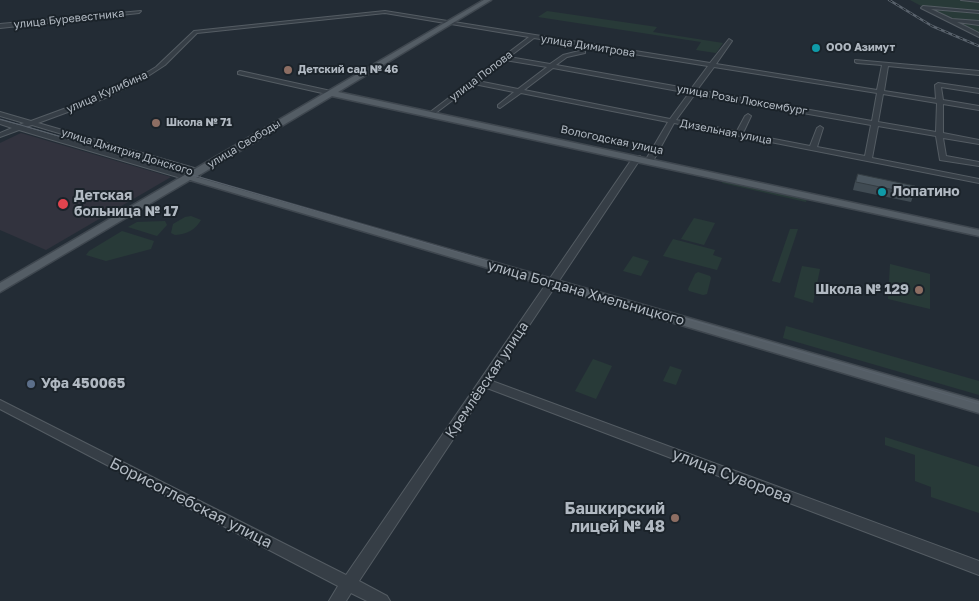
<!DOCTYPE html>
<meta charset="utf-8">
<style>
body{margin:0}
canvas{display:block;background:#232c35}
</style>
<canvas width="979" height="601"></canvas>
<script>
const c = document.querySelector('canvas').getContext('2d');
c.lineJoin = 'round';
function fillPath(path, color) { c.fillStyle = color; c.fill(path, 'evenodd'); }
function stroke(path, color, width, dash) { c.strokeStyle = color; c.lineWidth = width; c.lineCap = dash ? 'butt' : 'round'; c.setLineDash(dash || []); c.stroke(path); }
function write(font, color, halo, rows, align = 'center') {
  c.font = font + ' "Golos Text",sans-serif'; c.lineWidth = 4; c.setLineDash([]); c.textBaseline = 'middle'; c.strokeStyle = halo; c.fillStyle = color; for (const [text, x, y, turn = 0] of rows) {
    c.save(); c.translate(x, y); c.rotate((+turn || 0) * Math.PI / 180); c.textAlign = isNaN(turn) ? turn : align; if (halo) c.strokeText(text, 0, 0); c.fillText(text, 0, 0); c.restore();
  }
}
fillPath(new Path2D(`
 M21,133L171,177L46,250L0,230V143Z`), '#32333e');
fillPath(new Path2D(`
 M910,0H979V37Z
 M547,11L657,27L653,32L723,43L716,53L696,50L701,42L538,17Z
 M723,180L807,199L806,202L722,183Z
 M191,216L201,220C195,230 187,234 175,235L171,233L173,224L185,217Z
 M694,218L715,223L704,245L681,239Z
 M165,221L167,225L157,236L128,227L137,222Z
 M790,229H798L780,283L772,281Z
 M122,231L154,241L151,249L106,261L86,255L89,251Z
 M673,239L715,250L713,255L722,258L717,270L663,256Z
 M633,256L649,261L641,276L623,271Z
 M890,264L930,274V309L888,299Z
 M802,266L820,269L813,303L794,297Z
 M698,272L710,276L711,278L707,294L703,295L689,291L688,289L695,274Z
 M786,326L979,381V395L783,338Z
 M593,359L612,366L596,399L575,391Z
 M670,366L682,370L676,385L663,381Z
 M885,437L979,467V513L931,497V487L915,481V455L885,445Z`), '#283a38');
const minor = new Path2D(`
 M961,0H979V2Z
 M923,6L979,11V13L931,9L952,19L979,21V25L957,22L979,33V37L921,8Z
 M141,11L139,13L0,28V24Z
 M385,11L710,63L729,39L732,41L716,64L877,90L882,65L857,63L855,62V60L979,71V75L888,66L884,91L936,99L935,85L938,83L979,89V93L941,87L943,100L979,106V110L943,104V133L979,140V144L943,138L946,156L979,162V166L940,160L936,136L878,126L872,158L979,179V183L674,123L653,161L649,163L645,161L668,122L521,93L500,108L498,107V105L514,92L474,84L433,115H429V113L529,37L385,13L197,33L165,65L142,80L103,99L38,123L201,170L202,172L197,181H191L19,130L0,137V133L12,128L0,124V120L19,125L24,123L0,116V112L31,121L99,96L138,78L156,67L194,31ZM534,38L708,66L691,89L556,65L567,57L585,53V51L583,50L563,55L550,64L509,57ZM505,60L547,67L518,89L478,81ZM714,67L877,93L872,121L697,90ZM553,68L689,93L670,119L524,90ZM695,94L871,125L865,156L817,147L823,128L820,126L817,128L810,146L743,133L751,116L748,114L745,116L737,131L676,120ZM883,94L937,103L936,132L878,122ZM32,125L193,173L192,176L26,127Z
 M240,71L331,91L334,93L331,95L238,74V72Z
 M634,156H640L641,158L492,381L979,561V575L487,388L359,581L387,596L390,601H367L351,593L346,601H329L338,586L0,409V400L346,575Z`);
const major = new Path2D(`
 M484,0H491L338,92L979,230V236L332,96L196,177L979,401V413L190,180L0,292V283Z`);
stroke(minor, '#545c63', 2);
stroke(major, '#3f474f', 3);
fillPath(minor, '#363e46');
fillPath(major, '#545d65');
stroke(new Path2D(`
 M0,119L979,404`), '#59626c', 1);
const rail = new Path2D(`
 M889,0L932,26L979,46`);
stroke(rail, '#59626c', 2.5);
stroke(rail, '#1b232a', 1, [4]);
fillPath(new Path2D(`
 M858,174L914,194L911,202L853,190L855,182Z`), '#404b53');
const building = new Path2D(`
 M858,174L915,186L914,194L856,182Z`);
fillPath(building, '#4b5760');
stroke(building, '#343d43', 1);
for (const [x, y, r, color] of [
 [816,48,5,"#0f9aa8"],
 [288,70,5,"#8d6e63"],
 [156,123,5,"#8d6e63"],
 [882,192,5,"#0f9aa8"],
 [63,204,6,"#e0444e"],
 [919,290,5,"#8d6e63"],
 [31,384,5,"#5c6f8a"],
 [675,518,5,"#8d6e63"]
]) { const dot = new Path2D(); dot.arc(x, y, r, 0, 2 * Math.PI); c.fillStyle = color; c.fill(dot); stroke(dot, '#1b232a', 2); }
write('11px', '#b1b9c2', '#1b232a', [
 ["улица Буревестника",69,19,-6],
 ["улица Димитрова",588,46,9],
 ["улица Попова",481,76,-37],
 ["улица Кулибина",107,92,-24],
 ["улица Розы Люксембург",742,100,10],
 ["Дизельная улица",726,132,11],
 ["Вологодская улица",612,140,12],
 ["улица Свободы",244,144,-31],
 ["улица Дмитрия Донского",127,152,17]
]);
write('bold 11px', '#b1b9c2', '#1b232a', [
 ["ООО Азимут",826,48],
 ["Детский сад № 46",298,70],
 ["Школа № 71",166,123]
], 'left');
write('bold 14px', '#b1b9c2', '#1b232a', [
 ["Лопатино",892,192],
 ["Детская",74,196],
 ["больница № 17",74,212],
 ["Школа № 129",909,290,"right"],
 ["Уфа 450065",41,384]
], 'left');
write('14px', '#b1b9c2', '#1b232a', [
 ["улица Богдана Хмельницкого",586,293,16],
 ["Кремлёвская улица",487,380,-56]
]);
write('16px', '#b1b9c2', '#1b232a', [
 ["улица Суворова",732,476,21],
 ["Борисоглебская улица",191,503,27]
]);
write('bold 16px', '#b1b9c2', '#1b232a', [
 ["Башкирский",665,509],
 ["лицей № 48",665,527]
], 'right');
</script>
